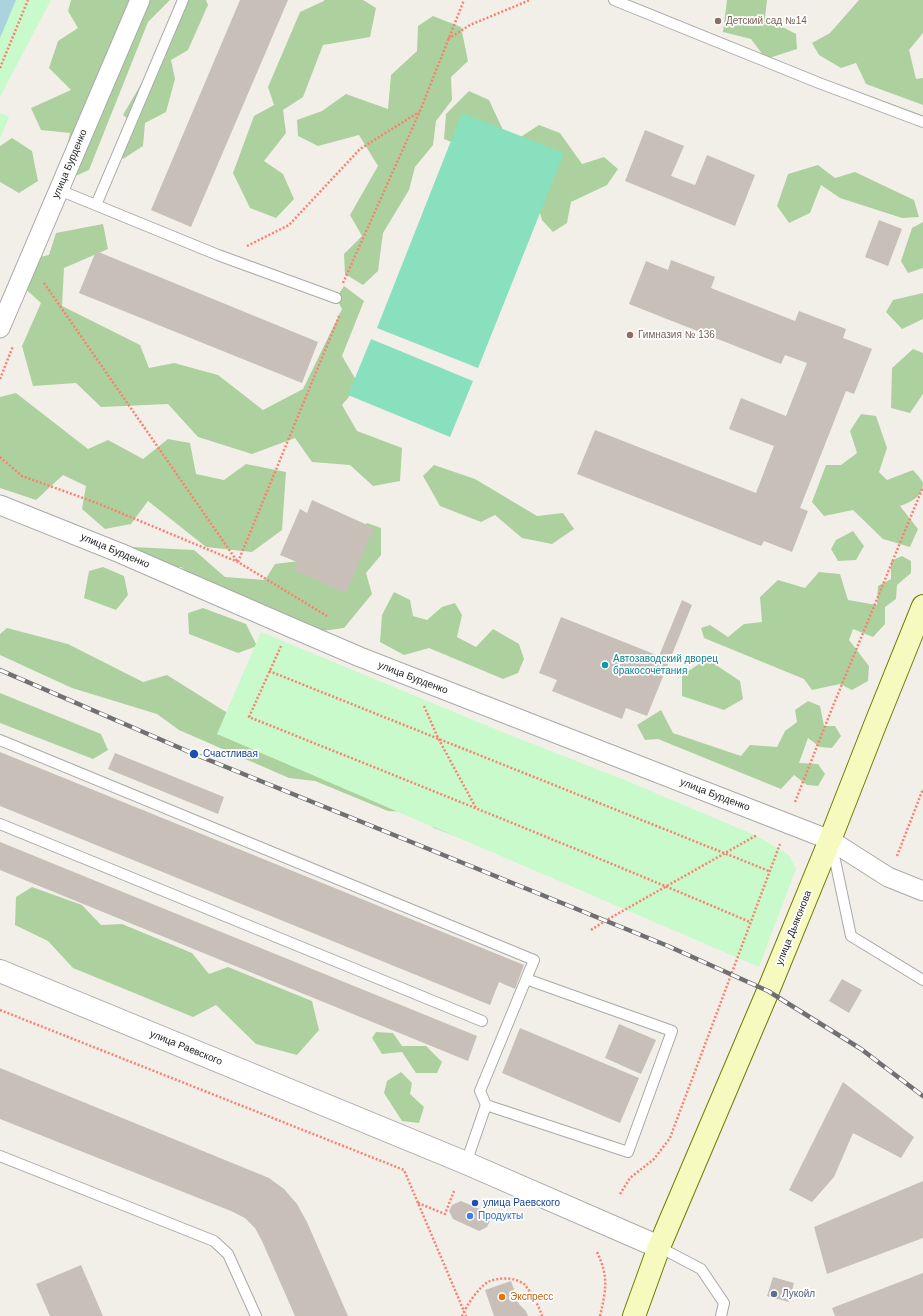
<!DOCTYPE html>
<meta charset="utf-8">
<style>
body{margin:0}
canvas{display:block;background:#f2efe9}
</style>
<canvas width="923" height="1316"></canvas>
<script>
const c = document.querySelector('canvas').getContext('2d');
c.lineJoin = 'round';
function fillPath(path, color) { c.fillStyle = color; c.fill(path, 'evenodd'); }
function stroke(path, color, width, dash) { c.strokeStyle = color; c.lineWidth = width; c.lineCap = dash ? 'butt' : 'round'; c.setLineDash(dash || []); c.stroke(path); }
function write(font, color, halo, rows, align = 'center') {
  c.font = font + ' Helvetica,sans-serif'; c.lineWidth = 3.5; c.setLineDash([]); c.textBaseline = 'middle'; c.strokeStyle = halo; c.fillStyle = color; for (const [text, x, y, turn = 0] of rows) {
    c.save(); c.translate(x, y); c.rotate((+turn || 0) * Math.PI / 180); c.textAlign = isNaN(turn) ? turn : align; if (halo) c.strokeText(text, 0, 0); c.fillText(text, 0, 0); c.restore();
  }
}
fillPath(new Path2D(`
 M71,0H170L148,22L89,170L73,177L63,166L70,133L41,130L31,108L71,90L49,68L58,41L78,28L68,11Z
 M182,0H206L208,5L188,50L171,60L175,79L166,112L145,123L143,146L123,159L116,145L135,125L123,115L148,72L166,57L161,42Z
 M324,0H363L376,8L370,37L323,45L303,97L283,110L286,133L264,161L283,174L294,199L276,218L250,208L233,173L254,116L274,105L268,87L300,12L324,1Z
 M727,0H767L765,18L796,34L797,49L766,59L751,39L723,32Z
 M859,0H923V33L909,50L916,79L923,78V105L866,84L856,63L841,68L819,55L812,43L830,33Z
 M433,16L461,27L468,61L451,77L452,100L436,121L433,145L415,167L409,190L383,233L378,271L363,285L345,274L344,254L362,236L350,215L378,166L359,135L318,146L298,136L297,120L322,111L346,94L388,109L391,75L417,51L418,26Z
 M469,91L489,100L503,130L519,138L539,125L560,133L582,164L604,157L618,169L607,185L571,202L567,223L553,232L542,220L532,187L466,148L444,139L446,114Z
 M12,138L32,151L38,181L19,193L0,182V146Z
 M818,165L835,178L855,172L914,200L919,217L902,218L840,198L821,185L810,213L789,223L777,206L788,174Z
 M923,222V268L908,273L901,261L912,228Z
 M103,224L108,249L64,268L62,306L140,345L149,368L174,363L218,375L263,410L303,389L342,309L336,298L344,286L364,301L342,356L359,385L342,405L357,431L402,448L400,481L373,486L350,465L312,462L295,438L252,454L198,437L168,404L101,407L76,383L33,386L22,346L41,303L20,284L30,259L49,255L56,233Z
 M923,293V319L902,329L886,312L893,300Z
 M913,349L923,353V394L910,413L891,408L892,368Z
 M16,393L88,449L108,440L143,459L168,439L190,443L196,474L224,480L246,464L286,472L282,530L252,552L206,547L148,501L131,524L105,529L82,509L86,486L63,475L36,500L0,488V397Z
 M861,414L876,416L887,448L879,472L887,480L913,470C915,473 921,478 923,483C923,497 909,503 900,506L918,529L910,547L883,539L853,510L824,516L812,502L826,465H841L857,453L850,431Z
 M434,465L475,479L537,516L563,513L574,529L552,544L522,538L495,515L481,522L440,506L423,476Z
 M367,523L381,528V555L366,573L372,594L344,628L314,632L223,600L181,567H146L125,555L133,547L194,550L225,577L265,580L275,564L299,561L349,537Z
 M853,531L864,546L856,560L838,561L831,549L836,540Z
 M902,556L911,561V573L897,585L896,599L885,607V624L873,637L853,629L849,640L869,666L868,681L852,690L840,684L812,690L804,679L704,638L701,628L710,625L728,637L744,624L762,622L760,597L778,580L805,588L819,572L840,574L848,600L877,605L878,586L891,579V561Z
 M103,567L124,576L128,595L116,610L84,598L89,571Z
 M394,592L410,600L413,616L427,620L442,607L455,603L462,615L457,637L476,647L493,629L519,644L524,659L518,673L503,679L429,648L404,655L380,642L382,615Z
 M203,608L246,624L257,646L238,653L189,634L188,613Z
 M7,628L68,644L143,682L167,675L234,717L622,900L434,828L412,812L388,811L315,781L289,778L179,730L157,714L72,688L0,655V634Z
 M707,659L740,681L743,699L724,710L682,696V675Z
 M0,693L101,734L108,750L93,759L0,723Z
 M808,701L820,706L824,726H835L841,736L832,748L820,747L808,738L799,763L818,764L825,774L818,786L807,785L794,775L781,789L658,739L645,740L637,725L661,710L673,733L741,756L750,745L777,747L785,731L797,722L795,710Z
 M32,887L82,905L101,925L122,924L192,953L209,974L228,967L312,1001L319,1030L297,1055L256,1044L216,1005L193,1017L73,968L48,941L15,925L16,897Z
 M376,1032L393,1033L402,1046H426L442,1062L437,1073H416L402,1052L382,1054L372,1038Z
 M401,1072L412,1083L410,1094L424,1107L419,1123L402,1121L384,1093L387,1081Z`), '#add19e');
fillPath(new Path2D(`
 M0,0H51L0,97Z
 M0,113L9,117L0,139Z
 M261,632L500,731L627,781L757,836L789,855L796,869L759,967L217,734Z`), '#c8facc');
fillPath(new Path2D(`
 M462,113L564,153L478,368L377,328Z
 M371,339L473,381L450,437L348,395Z`), '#88e0be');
fillPath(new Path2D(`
 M0,0H16L0,38Z`), '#aad3df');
fillPath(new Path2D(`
 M240,0H288L191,227L151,210Z
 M645,130L684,146L671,176L695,185L707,155L755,175L735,226L625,181Z
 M879,220L902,229L888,266L865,257Z
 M96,251L318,342L302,383L79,293Z
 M671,260L715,277L711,288L795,321L799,311L846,329L843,338L872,349L854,394L846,391L800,508L808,511L792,552L764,541L761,546L577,474L595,430L756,493L774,446L729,429L741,398L786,416L807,363L785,355L781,364L629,304L646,261L668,270Z
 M312,500L374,528L346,593L294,570L297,562L280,555L300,509L307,513Z
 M682,600L692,605L647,716L626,708L622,719L552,691L557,680L539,673L561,617L659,656Z
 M0,752L524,965L515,989L499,982L490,1005L0,806Z
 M115,753L224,797L218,814L108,769Z
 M0,842L477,1036L468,1061L0,870Z
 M842,979L862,990L849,1013L829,1001Z
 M619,1024L656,1040L641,1074L605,1058Z
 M520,1028L639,1078L620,1123L502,1073Z
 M0,1068L269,1178L284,1189L297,1204L307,1222L348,1316H295L262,1241L255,1228L245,1218L231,1211L0,1119Z
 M843,1082L914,1137L901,1158L853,1133L834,1177L812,1202L789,1190Z
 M923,1181V1238L827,1274L814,1227Z
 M461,1201L487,1212L490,1221L487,1227L479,1231L453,1219L449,1211L452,1205Z
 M81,1265L103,1316H50L36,1284Z
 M923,1273V1316H835L832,1308Z
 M773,1277L794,1283L789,1302L767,1296Z
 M511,1281L519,1304L526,1311L528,1316H494L485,1290Z`), '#c7bfb8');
const service = new Path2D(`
 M614,0L819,83L923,122
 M59,190L218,255L336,298
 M96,205L183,0
 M0,740L534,960L480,1091L486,1105
 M0,824L482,1021
 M832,846L851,936L923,980
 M0,1156L214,1241L228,1254L256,1316
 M466,1163L486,1105L628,1152L672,1031L526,979
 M659,1247L701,1269L724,1303L721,1316`);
const minor = new Path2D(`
 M0,328L140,0
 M0,505L120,553L290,627L360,657L830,840L888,877L923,891`);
const tertiary = new Path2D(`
 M0,971L466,1163L659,1247`);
const secondary = new Path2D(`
 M634,1316L659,1247L768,991L830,840L875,725L923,606`);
stroke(service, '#a9a9a9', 12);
stroke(minor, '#a9a9a9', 21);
stroke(tertiary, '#a9a9a9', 24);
stroke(secondary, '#707d05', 24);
stroke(new Path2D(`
 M448,39L470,25L530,0
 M0,68L28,0
 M247,246L289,225L360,149L419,112
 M44,283L237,561
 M343,283L420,111L464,0
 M0,379L13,346
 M0,457L22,476L97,503L238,562L327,616
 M238,562L340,314
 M281,646L249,717C416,784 584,851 750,922
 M269,671L769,871
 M424,706L438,738L476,808
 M795,802L833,706L923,487
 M897,856L923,789
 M591,930L605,921L757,835
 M0,1010L404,1170L466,1316
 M620,1194L630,1178L654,1159L670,1138L780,844
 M418,1203L445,1214L454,1191
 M597,1252C609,1277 606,1290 600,1316
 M462,1316C466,1306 479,1287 488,1282C498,1277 515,1277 524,1284C530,1290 540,1308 542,1316`), '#fa8072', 2.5, [2, 2]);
stroke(service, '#fff', 10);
stroke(minor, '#fff', 19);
stroke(tertiary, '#fff', 22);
stroke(secondary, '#f7fabf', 22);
const rail = new Path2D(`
 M0,670L194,754L668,946L768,991L861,1049L923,1096`);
stroke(rail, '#707070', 4.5);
stroke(rail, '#fff', 3, [9]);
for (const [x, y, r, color] of [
 [718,21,4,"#8d6e63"],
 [630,335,4,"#8d6e63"],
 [605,665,4,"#0f9aa8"],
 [194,754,5,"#1a4fb4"],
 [475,1203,4,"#1a4fb4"],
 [470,1216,4,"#3f7fe0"],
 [774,1294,4,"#5c6f8a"],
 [502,1297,4,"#e8710a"]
]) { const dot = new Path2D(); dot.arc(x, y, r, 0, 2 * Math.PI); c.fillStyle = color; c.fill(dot); stroke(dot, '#fff', 1.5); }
write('10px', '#785e54', '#fff', [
 ["Детский сад №14",726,21],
 ["Гимназия № 136",638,335]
], 'left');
write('10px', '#222', '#fff', [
 ["улица Бурденко",70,164,-67],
 ["улица Бурденко",115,551,23],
 ["улица Бурденко",413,678,21],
 ["улица Бурденко",715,795,21],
 ["улица Дьяконова",794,928,-68],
 ["улица Раевского",186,1048,22]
]);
write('10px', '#0d838f', '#fff', [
 ["Автозаводский дворец",613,659],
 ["бракосочетания",613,671]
], 'left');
write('10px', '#164399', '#fff', [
 ["Счастливая",203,754],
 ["улица Раевского",483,1203]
], 'left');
write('10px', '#366cbe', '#fff', [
 ["Продукты",478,1216]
], 'left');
write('10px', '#4e5e75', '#fff', [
 ["Лукойл",782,1294]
], 'left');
write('10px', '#c56008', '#fff', [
 ["Экспресс",510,1297]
], 'left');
</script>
